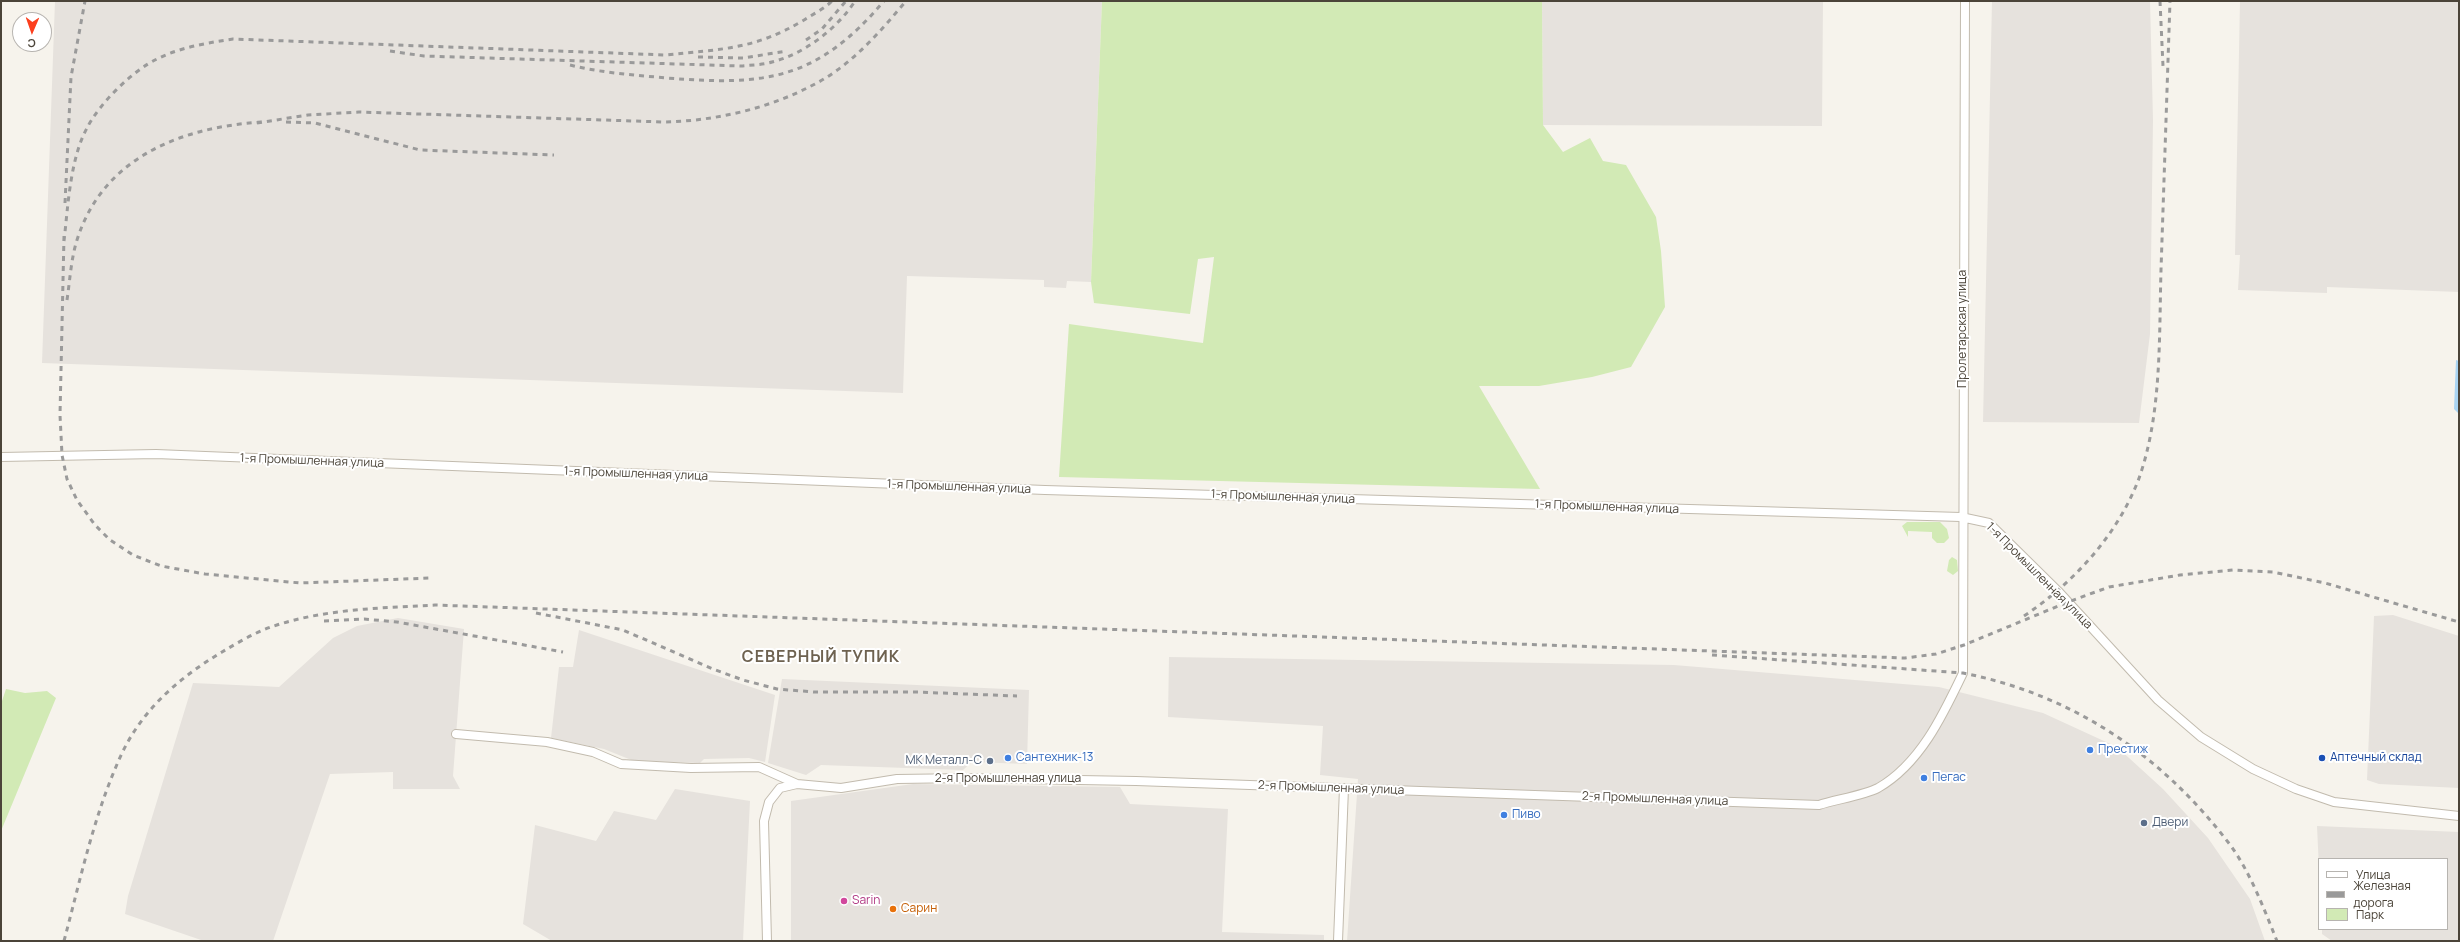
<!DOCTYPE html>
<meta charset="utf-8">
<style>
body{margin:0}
#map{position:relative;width:2460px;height:942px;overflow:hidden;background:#f6f3ec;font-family:Manrope,sans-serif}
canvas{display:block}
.frame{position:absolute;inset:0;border:2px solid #4b4439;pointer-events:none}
.legend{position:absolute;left:2318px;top:858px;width:130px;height:72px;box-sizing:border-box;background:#fff;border:1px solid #b7b4b0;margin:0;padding:5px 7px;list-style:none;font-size:12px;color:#4b4439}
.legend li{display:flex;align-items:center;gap:8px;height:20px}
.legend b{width:20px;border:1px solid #b7b4b0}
.north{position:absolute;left:12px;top:12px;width:40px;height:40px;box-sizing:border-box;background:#fff;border:1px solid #b7b4b0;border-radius:50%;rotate:182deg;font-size:11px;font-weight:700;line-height:16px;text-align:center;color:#4b4439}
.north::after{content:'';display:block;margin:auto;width:14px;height:18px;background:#fc3f1d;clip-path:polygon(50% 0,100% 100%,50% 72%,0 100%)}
</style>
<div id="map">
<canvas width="2460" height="942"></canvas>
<div class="frame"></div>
<ul class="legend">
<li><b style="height:5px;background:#fff"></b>Улица</li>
<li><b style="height:5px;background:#9a9a9a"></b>Железная дорога</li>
<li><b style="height:11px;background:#d2eab5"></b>Парк</li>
</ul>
<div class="north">С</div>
</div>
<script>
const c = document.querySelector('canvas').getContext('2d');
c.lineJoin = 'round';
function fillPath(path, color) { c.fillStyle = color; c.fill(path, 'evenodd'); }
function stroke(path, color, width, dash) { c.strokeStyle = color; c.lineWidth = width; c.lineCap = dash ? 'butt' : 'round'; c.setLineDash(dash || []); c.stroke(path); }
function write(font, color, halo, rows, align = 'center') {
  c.font = font + ' Manrope,sans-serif'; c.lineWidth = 4; c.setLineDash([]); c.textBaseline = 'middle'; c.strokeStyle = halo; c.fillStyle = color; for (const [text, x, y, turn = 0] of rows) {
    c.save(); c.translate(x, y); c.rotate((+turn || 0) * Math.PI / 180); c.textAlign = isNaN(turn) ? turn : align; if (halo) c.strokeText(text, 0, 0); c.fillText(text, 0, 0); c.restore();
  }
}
fillPath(new Path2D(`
 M55,1H1102L1091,282L1067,281L1066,288L1044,287V280L907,276L903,393L42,363Z
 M1542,1H1823L1822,126L1543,125Z
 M1992,1H2150L2153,120L2150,334L2139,423L1983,422Z
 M2240,1H2459V292L2327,287V293L2238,290L2240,255H2235Z
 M2393,615L2459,636V788L2379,784L2367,780L2374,616Z
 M398,618L464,629L453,776L460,789H393V772L330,774L273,941H204L125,914L128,896L193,683L279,687L333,638L357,626Z
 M579,630L775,695L765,762L749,758L704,759L700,763L634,761L604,749L551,738L559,667H573Z
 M1169,657L1674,665L1939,687L2043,713L2117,747L2163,789L2208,838L2250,899L2265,941H1347L1358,779L1320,775L1323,726L1168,717Z
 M782,679L1029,690L1027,764L972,762L963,770L821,765L806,775L768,763Z
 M913,784L1120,787L1130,804L1228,809L1222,932L1324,935V941H791V801Z
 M675,789L750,801L743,941H552L523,924L535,825L596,841L614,811L656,820Z
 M2317,826L2459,832V941H2332L2322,934V929H2447V859H2319V869Z`), '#e6e2dd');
fillPath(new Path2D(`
 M1102,1H1542L1543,125L1563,152L1590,138L1603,161L1626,165L1656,217L1661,251L1665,307L1631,367L1592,377L1539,386H1479L1540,489L1059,477L1069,324L1203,343L1214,257L1198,259L1190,314L1094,303L1091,282Z
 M1907,522H1940L1947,529L1949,538L1944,543H1937L1932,538V532L1908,531V537L1902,526Z
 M1952,557L1957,560L1958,571L1953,575L1947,571L1949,560Z
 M6,689L25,693L47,691L56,698L1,831V704Z`), '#d2eab5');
fillPath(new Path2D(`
 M2456,360L2459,361V414L2454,409Z`), '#a9d4f2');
const minor = new Path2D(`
 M1,457L156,454L1045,490L1961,517L1989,523L2058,591L2158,700L2201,737L2253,769L2296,789L2334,802L2459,816
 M456,734L547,742L593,752L621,764L691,768L759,767L797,784
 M767,941L764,821L769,802L780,788L797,784L841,788L897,779L967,778L1136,781L1819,805C1834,800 1865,795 1878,788C1920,764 1943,715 1963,673L1965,1
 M1338,941L1344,788`);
stroke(minor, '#c2bbae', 10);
stroke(minor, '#fff', 8);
stroke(new Path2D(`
 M2160,1L2163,66
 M806,40L822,29L846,1
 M390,51L424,56L741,66C751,65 762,65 772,62C804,54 837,29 855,1
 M698,57L743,58L787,51
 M570,65C602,73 634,75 667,78C766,86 817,80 884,1
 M286,122L315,123L420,150L554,155
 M257,123L308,115L359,112L664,122C714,121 767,109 811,86C850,67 879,33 906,1
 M65,203L71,77L85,1
 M64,236L60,415L62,455L67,479L77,500L95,525L110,540L133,555L161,566L205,574L300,583L430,578
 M64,241C68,207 70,159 87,128C99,104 132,71 157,59C181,47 207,43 233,39L666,55C721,49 754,50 804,20C813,14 824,9 832,1
 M67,300C70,280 71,259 77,240C103,157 182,127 262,122
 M536,613L623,630L713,669L743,680L777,689L814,692H915L1017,696
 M2024,616C2073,583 2116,537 2138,481C2162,416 2159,338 2161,270C2164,180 2167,91 2170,1
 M324,621L364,619L397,622L563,652
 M1712,655L1963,673C2074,695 2163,756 2231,846C2251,874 2264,909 2277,941
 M64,941C80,881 93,819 118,762C139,712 177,679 222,652C237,643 254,633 271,627C322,609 381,608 435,605L1905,658L1936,654L1964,645L2068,602L2109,587L2180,575L2233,570L2273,572L2325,583L2459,622`), '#9a9a9a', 3, [5, 5]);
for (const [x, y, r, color] of [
 [2090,750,4,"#3f7fe0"],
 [1008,758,4,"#3f7fe0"],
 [2322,758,4,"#1a4fb4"],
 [990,761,4,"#5c6f8a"],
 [1924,778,4,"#3f7fe0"],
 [1504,815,4,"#3f7fe0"],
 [2144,823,4,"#5c6f8a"],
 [844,901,4,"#d1479c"],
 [893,909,4,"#e8710a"]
]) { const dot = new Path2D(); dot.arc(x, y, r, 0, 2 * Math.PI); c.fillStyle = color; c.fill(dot); stroke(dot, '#fff', 1.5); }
write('12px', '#4b4439', '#fff', [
 ["Пролетарская улица",1963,329,-90],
 ["1-я Промышленная улица",312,461,2],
 ["1-я Промышленная улица",636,474,2],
 ["1-я Промышленная улица",959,487,2],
 ["1-я Промышленная улица",1283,497,2],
 ["1-я Промышленная улица",1607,507,2],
 ["1-я Промышленная улица",2039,576,45],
 ["2-я Промышленная улица",1008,779],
 ["2-я Промышленная улица",1331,788,2],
 ["2-я Промышленная улица",1655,799,2]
]);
write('12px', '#366cbe', '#fff', [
 ["Престиж",2098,750],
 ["Сантехник-13",1016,758],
 ["Пегас",1932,778],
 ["Пиво",1512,815]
], 'left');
write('12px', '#164399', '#fff', [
 ["Аптечный склад",2330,758]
], 'left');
write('12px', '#4e5e75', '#fff', [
 ["МК Металл-С",982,761],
 ["Двери",2152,823,"left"]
], 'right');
write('12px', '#b23c85', '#fff', [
 ["Sarin",852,901]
], 'left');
write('12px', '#c56008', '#fff', [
 ["Сарин",901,909]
], 'left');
c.letterSpacing = '1px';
write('bold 16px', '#6e6250', '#fff', [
 ["СЕВЕРНЫЙ ТУПИК",821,658]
]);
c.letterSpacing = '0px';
</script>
